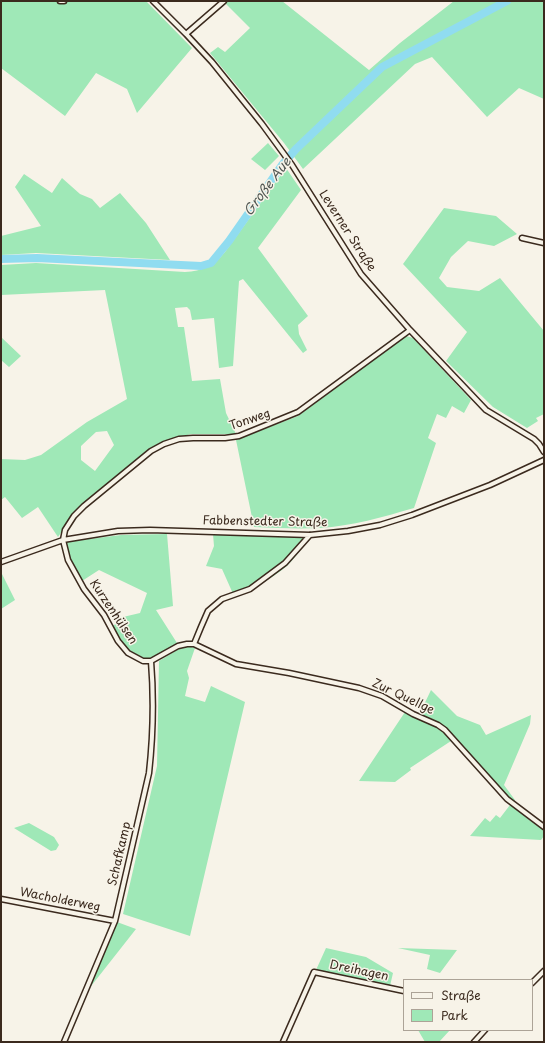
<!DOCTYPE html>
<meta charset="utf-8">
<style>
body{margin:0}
#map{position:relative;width:545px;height:1043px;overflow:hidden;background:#f7f3e8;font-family:"Playpen Sans",sans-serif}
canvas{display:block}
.frame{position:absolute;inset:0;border:2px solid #3b2a1e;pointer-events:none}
.legend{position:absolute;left:403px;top:979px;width:130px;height:52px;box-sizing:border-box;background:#f7f3e8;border:1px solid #aca397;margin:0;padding:5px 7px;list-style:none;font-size:12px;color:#3b2a1e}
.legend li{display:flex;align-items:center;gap:8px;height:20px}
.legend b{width:20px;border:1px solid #aca397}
</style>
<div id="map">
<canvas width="545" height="1043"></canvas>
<div class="frame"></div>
<ul class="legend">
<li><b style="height:5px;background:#f7f3e8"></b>Straße</li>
<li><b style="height:11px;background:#9fe8b7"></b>Park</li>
</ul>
</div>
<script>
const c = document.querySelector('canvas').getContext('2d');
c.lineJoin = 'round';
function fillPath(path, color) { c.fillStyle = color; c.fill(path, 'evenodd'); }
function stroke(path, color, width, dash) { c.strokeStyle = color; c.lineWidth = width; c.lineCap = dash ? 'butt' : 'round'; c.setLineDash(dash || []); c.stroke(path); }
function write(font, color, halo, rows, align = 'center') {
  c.font = font + ' "Playpen Sans",sans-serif'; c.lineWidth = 3; c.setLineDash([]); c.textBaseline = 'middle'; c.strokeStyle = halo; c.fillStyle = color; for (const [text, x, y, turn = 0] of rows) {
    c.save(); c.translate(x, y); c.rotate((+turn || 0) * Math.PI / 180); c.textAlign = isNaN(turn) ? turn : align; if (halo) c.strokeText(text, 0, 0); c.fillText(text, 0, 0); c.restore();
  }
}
fillPath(new Path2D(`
 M1,1H51L63,2L69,1H146L192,48L137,113L127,89L96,73L65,116L1,68Z
 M226,1H282L369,70L400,43L454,1H544V99L519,88L487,117L432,57L415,64L303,169L284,143L210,53L218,47L225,52L250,28L224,2Z
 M268,143L279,156L265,170L251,159Z
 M286,168L301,190L258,248L308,316L298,325L299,334L307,350L303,353L243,279L239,281L233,366L219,368L214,318L192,320L190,310L187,307L175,308L178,327H184L192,381L220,379L226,413L236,434H191L163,441L140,456L126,469L86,501L73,515L58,537L38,507L22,518L5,497L1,500V459L25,460L41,455L87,422L127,399L105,290L1,295V265L36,263L185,272C202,271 214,266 225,252ZM107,431L114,445L95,471L81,460V446L96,432Z
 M24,174L52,193L62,178L80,194L92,199L100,208L120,193L146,223L170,260L36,253L1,255V236L41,226L15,187Z
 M444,208L496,216L517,234L494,246L468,241L451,257L439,278L447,287L479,291L500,278L544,331V414L536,418L538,421L527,428L493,407L446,361L467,332L403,264Z
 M406,336L413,338L471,400L464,413L452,406L446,418L437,414L428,438L436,443L414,508C383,517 352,526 320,528C298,529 276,528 254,527L236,440L298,416Z
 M1,337L21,356L9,367L1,360Z
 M167,534L173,606L156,610L177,643C170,647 159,656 150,658C134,663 119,637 113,626L123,617L140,613L147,593L99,570L82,581L70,559L65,542L121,535Z
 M213,534L305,537L308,541C301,549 294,559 287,566C271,579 253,590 234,596L222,569L206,566L214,546Z
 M1,572L15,600L1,609Z
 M189,646L195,648L187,671L189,678L185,696L205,702L211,686L245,702L190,936L123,914L157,766L159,661L182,647Z
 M431,690L457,716L480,725L486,735L531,715L530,724L504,785L515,800L513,802L508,799L446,729L419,715Z
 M405,712L442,730L451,741L410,768L411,770L395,782L359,781Z
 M510,805L544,831V836L541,840L470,836L485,818L490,822L496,815L500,818Z
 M29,823L54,837L59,845L56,850L51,851L14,828Z
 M117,922L136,929L88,990Z
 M326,948L366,957L393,973L390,986L316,970Z
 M398,948L457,950L440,973L427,969L430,955Z
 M418,1030H450L439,1042H425Z`), '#9fe8b7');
stroke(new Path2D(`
 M1,259L37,258L201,266L211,263L229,241L282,165L296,149L382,67L507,1`), '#90dcf0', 8);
const minor = new Path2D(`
 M60,1H64
 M153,1L186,34L212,62L262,124L292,165L361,274L410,330L486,410L534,439L539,444L544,452
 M186,34L224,1
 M522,238L544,243
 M310,535L285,563L250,589L222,599L208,611L201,627L194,644H187L178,646L151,661H143L128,653L118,641L104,615L84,589L68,560L63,540L65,530L74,516L84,506L151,451L164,444L179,439L193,438H225L239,436L298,412L410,330
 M1,562L63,540L118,531L150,530L310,535L348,531L380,525L412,515L490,485L544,460
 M194,644L236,664L289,673L359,688L382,696L413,714L438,725L445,730L507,799L544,827
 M1,899L115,921
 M532,983L544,971
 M64,1042L115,921L149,773C153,737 154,698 151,661
 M283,1042L314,972L404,991
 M474,1042L485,1030`);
stroke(minor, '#3b2a1e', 7);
stroke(minor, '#f7f3e8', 4);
write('12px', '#3b2a1e', '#f7f3e8', [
 ["Leverner Straße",347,231,57],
 ["Tonweg",250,420,-19],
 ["Fabbenstedter Straße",265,522,1],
 ["Kurzenhülsen",113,612,56],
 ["Zur Quellge",403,697,25],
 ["Schafkamp",120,854,-77],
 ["Wacholderweg",60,900,11],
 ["Dreihagen",359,971,12]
]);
write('italic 13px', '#505652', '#f7f3e8', [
 ["Große Aue",268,187,-53]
]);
</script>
